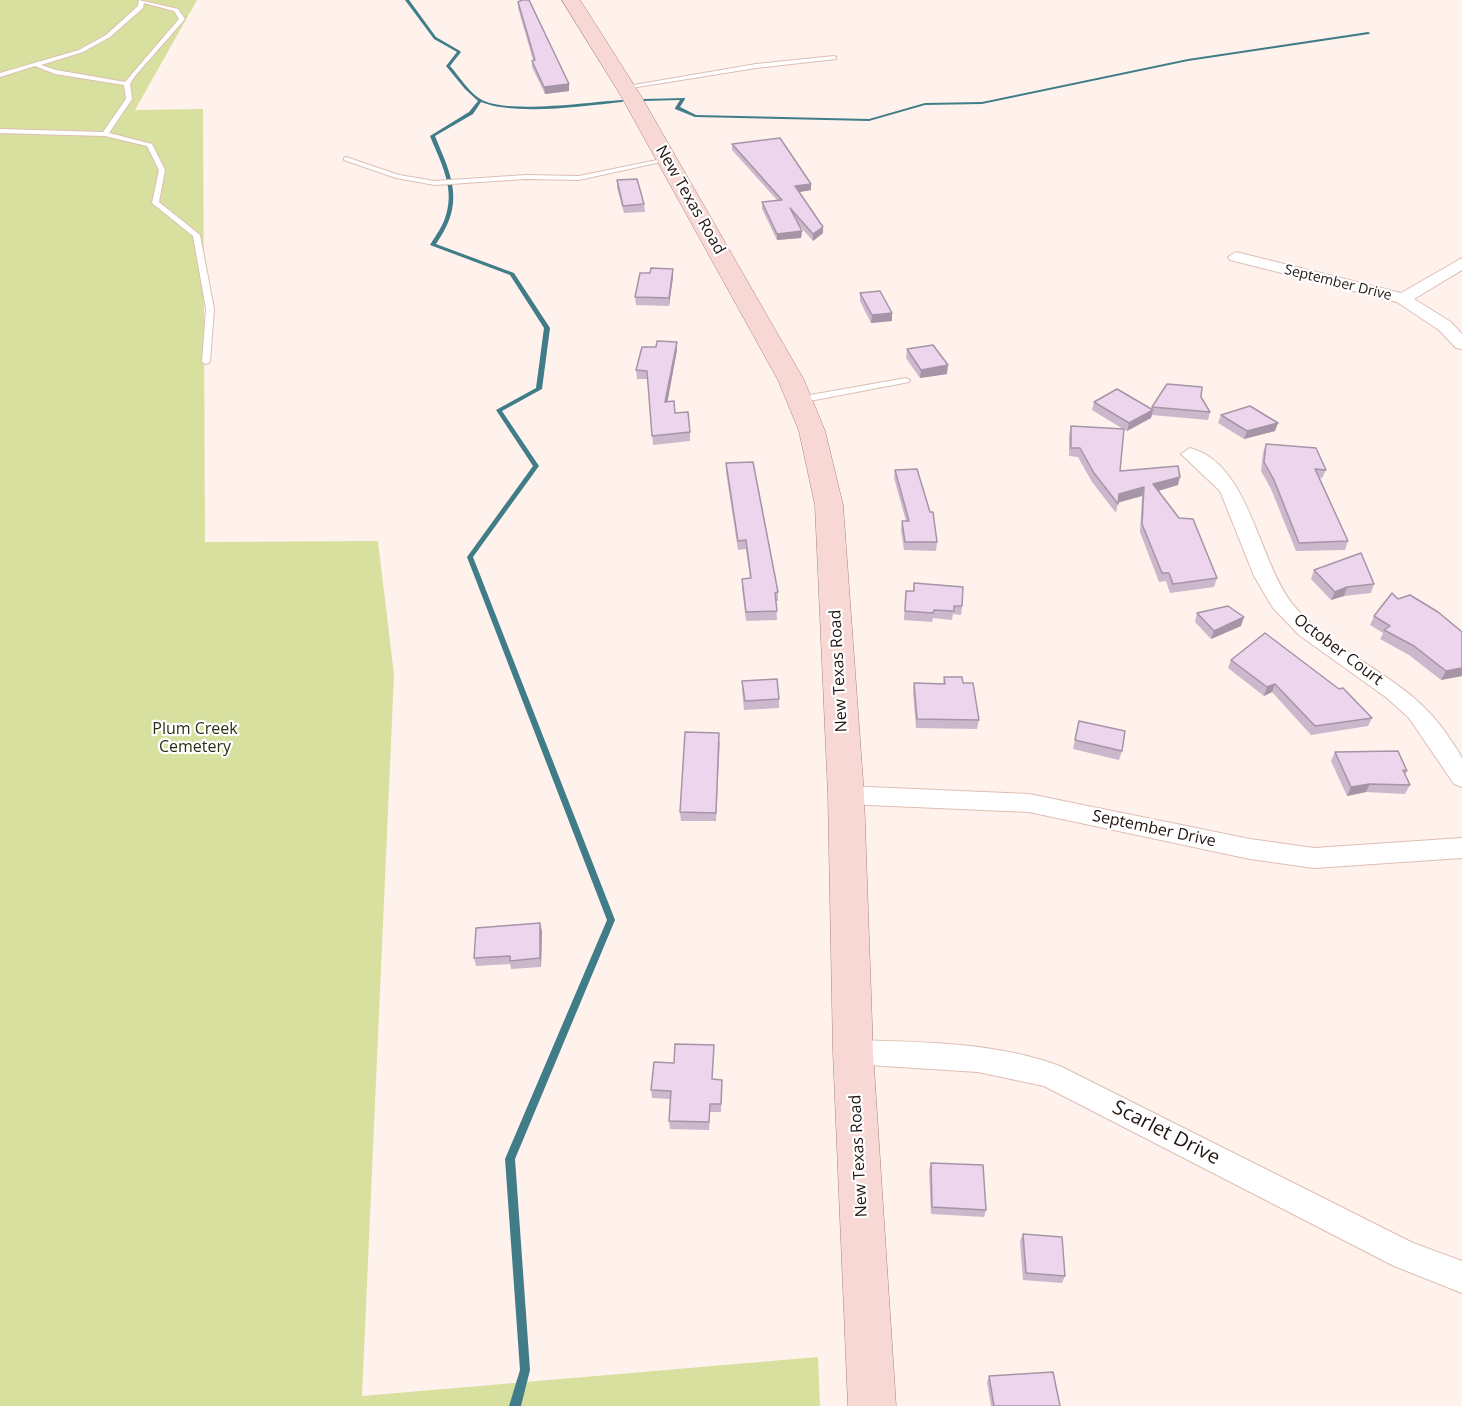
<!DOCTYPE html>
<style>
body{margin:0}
canvas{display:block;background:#fff1ec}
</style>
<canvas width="1462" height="1406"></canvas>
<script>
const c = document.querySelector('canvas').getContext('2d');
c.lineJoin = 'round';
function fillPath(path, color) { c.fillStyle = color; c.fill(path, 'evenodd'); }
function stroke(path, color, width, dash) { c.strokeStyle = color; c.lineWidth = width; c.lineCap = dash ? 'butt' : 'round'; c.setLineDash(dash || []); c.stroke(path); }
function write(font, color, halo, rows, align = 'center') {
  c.font = font + ' "Open Sans",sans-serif'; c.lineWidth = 4.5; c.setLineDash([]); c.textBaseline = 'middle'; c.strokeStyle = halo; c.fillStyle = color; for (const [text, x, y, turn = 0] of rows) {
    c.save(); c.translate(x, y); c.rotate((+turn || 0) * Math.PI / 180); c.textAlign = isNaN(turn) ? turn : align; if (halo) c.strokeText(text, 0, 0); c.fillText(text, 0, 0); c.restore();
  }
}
fillPath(new Path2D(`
 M0,0H197L135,110L203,109L205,542L378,541L394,675L362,1396L818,1357L820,1406H0Z`), '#d7e09f');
fillPath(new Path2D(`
 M405,0H409L436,37L460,51L461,52L450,66C460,77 469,93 482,100C510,114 589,102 622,100L624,101L622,102C584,106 516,116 481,102L473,114L435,136C445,161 459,187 451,214C448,225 442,235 436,244L514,273L550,328L542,389L502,411L539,466L473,557L615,920L515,1159L530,1370L521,1406H509L520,1370L505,1159L607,920L467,557L533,466L496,410L536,388L544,328L510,275L430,245C436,235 443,226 446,215C455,187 440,161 430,136L469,112L478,101L465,89L446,66L457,52L434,39Z
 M1368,32L1370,33L1369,34L1188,61L982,104L925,105L869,121L695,117L675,109V108L680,100L644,101L642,100L644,99L685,98V99L680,107L696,115L869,119L925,103L982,102L1188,59Z`), '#407d89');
const service = new Path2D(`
 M139,0L178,9L185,19L135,76L130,84L132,99L109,133L152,144L165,170L159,202L200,235L214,309L210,362L206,364L202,362L206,309L193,236L152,203L159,170L147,146L105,136L0,133V129L103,132L126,99L124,85L55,74L35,66L0,77V73L79,50L106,35L138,6ZM144,3L174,11L179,19L125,82L56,70L41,65L83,52L110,37L143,8Z
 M834,56L836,57V59L756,68L625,89L622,87L756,64Z
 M346,157L399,175L435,181L526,175L579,176L667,158L670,160L579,180L526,179L435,185L396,178L344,160V158Z
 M906,378L910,380L909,382L799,403L795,400L799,397Z`);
const minor = new Path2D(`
 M1236,252L1401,293L1462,258V270L1414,299L1451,322L1462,334V349L1456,348L1439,330L1397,302L1230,260L1228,257Z
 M1190,448C1251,464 1258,564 1295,607C1340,659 1410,677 1448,736C1452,743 1460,752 1462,759C1462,768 1462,778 1462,787L1454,784L1409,718L1387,698L1299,635L1273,608L1254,576L1220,491L1181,454Z
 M846,786L1029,794L1250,839L1314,848L1462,838V858L1314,868L1250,859L1029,812L846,804L838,801L834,795L838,789Z
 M853,1040C922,1042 994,1042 1060,1066L1413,1243L1462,1261V1293L1394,1266L1044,1086L978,1072L853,1064L843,1061L839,1052L843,1043Z`);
const primary = new Path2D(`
 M562,0H580L641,96L804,380L825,431L843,505L864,795L873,1052L896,1406H848L833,1052L828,795L815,505L799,431L778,380L621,96Z`);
stroke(service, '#debeb3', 2);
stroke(minor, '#debeb3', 2);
stroke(primary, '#aa837d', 1);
fillPath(service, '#fff');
fillPath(minor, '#fff');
fillPath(primary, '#f8d8d4');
fillPath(new Path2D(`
 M518,2L569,84V91L545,94L532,67V61L533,60L518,8Z
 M732,144L811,184V190L799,192L823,227V233L813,241L798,224L802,231L801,238L777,240L762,209V202L777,200L732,150Z
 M617,180L644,204L645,212L624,213L617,188Z
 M673,269V277L669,306L636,305L635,297L650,273Z
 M860,293L892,313V321L871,323L860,301Z
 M907,349L947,374L920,378L906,358Z
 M677,350L667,402L690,432V441L653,445L648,379H637L636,370Z
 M1201,397L1210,412L1208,420L1152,415L1151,418L1127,431L1124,429L1120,471L1178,485L1158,491L1217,578L1214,587L1170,593L1166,581L1159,582L1140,532L1142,496L1118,502L1116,513L1092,482L1078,457L1069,456V435L1071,426L1123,429L1092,410L1094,402L1152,409V407Z
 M1221,415L1275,431L1244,439L1218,423Z
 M1266,444L1326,470L1322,478H1320L1348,541L1345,550L1296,551L1271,489L1261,471L1263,453Z
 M726,463L778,592V601H776L777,620L746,621L742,587V579L750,578L746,549L738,550L726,472Z
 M895,470L937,542L936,551L904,550L901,530L902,521H906L894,478Z
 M1314,570L1374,584L1371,593L1344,596L1331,600L1311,579Z
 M914,583L962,606L961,615L953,614L952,620L933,618L932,622L904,620L905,599L913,591Z
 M1398,599L1462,632V676L1441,680L1409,655L1380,639L1383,633L1370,625L1374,616Z
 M1197,613L1241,626L1211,639L1195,622Z
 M1231,660L1372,718L1368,726L1311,735L1272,692L1264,696L1228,668Z
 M944,677L963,683L979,720L977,729L916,728L913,692L914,683L943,684Z
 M742,681L779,699V708L744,710L742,690Z
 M1079,721L1122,751L1119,760L1073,749Z
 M720,741L716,821H681L680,812Z
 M1335,752L1407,771L1405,775L1410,785L1405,794L1366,792L1347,796L1331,761Z
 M542,931L541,967L511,969L510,964L476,966L474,958Z
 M714,1053L712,1079L722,1087L721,1112H710L709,1130L670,1129L669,1121L671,1099L652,1098L651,1090L674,1063Z
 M931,1163L986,1210L984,1217L931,1214L929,1170Z
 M1023,1234L1065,1276L1062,1283L1023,1280L1020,1241Z
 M989,1376L1060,1406H991L987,1382Z`), '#ccb7cc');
fillPath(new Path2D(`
 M569,84V91L545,94L544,87Z
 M811,184V190L795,193V186Z
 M823,227V233L813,241V234Z
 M802,231L801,238L777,240V234Z
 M673,269V277L669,306V298Z
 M892,313V321L871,323L872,315Z
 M677,342V350L666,410L665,402Z
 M948,365L947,374L920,378L921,370Z
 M1153,410L1151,418L1127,431L1129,423Z
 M1278,423L1275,431L1244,439L1247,431Z
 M1180,477L1178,485L1151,493L1153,484Z
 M1144,487L1142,496L1117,503L1119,494Z
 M1347,587L1344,596L1331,600L1335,592Z
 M1244,617L1241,626L1211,639L1214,631Z
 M1462,668V676L1441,680L1446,671Z
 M1275,684L1272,692L1264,696L1267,687Z
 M1370,784L1366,792L1347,796L1351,787Z
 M540,923L542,931L541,967L540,958Z`), '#a695a6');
const building = new Path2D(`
 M522,0H529L569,84L544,87L532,61L535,60L518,2Z
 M780,138L811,184L795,186L823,227L813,234L790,208L802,231L777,234L762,202L782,200L732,144Z
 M637,179L644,204L623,206L617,180Z
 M651,268L673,269L669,298L635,297L640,273H650Z
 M880,291L892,313L872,315L860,293Z
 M657,341L677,342L665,402L674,401L675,413L688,412L690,432L652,436L647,371L636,370L642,347H656Z
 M933,345L948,365L921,370L907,349Z
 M1167,384L1202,387L1201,397L1210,412L1152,407Z
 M1117,389L1153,410L1129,423L1094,402Z
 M1250,406L1278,423L1247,431L1221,415Z
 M1071,426L1124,429L1120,471L1178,466L1180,477L1153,484L1179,518L1193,519L1217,578L1173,584L1169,573H1162L1142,524L1144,487L1119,494L1118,504L1094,473L1080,448H1071Z
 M1266,444L1316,448L1326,470L1315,469L1348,541L1299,543L1274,480L1264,462Z
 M753,462L778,592L775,593L777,611L746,612L742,579L751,578L746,540L738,541L726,463Z
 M917,469L930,512H933L937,542H905L902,521H909L895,470Z
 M1361,553L1374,584L1347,587L1335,592L1314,570Z
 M914,583L963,587L962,606H954V611L934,610L933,613L905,611L906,591H914Z
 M1392,593L1398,599L1410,595L1438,612L1462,632V668L1446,671L1414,646L1384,630L1390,626L1374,616Z
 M1228,606L1244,617L1214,631L1197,613Z
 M1265,633L1339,689L1343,688L1372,718L1315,726L1275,684L1267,687L1231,660Z
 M944,677H962L963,683H973L979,720L917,719L914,683L945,684Z
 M777,679L779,699L745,701L742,681Z
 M1079,721L1125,731L1122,751L1075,740Z
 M685,732L719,733L716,813L680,812Z
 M1398,751L1407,771L1403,770L1410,785L1370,784L1351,787L1335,752Z
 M540,923V958L510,961V956L474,958L476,928Z
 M675,1044L714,1045L712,1079L722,1080L721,1104H710L709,1122L669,1121L671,1091L651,1090L654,1062L674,1063Z
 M931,1163L983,1165L986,1210L932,1207Z
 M1023,1234L1062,1237L1065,1276L1026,1273Z
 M1053,1372L1060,1406H994L989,1376Z`);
fillPath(building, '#edd5ed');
stroke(building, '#a695a6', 1.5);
write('14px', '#201511', '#fff', [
 ["September Drive",1338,283,14]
]);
write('16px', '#201511', '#fff', [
 ["New Texas Road",690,200,60],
 ["October Court",1338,650,37],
 ["New Texas Road",839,671,-93],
 ["September Drive",1154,829,12],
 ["New Texas Road",859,1156,-93]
]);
write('16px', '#2c2f11', '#fff', [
 ["Plum Creek",195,729],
 ["Cemetery",195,747]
]);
write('20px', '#201511', '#fff', [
 ["Scarlet Drive",1166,1133,27]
]);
</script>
